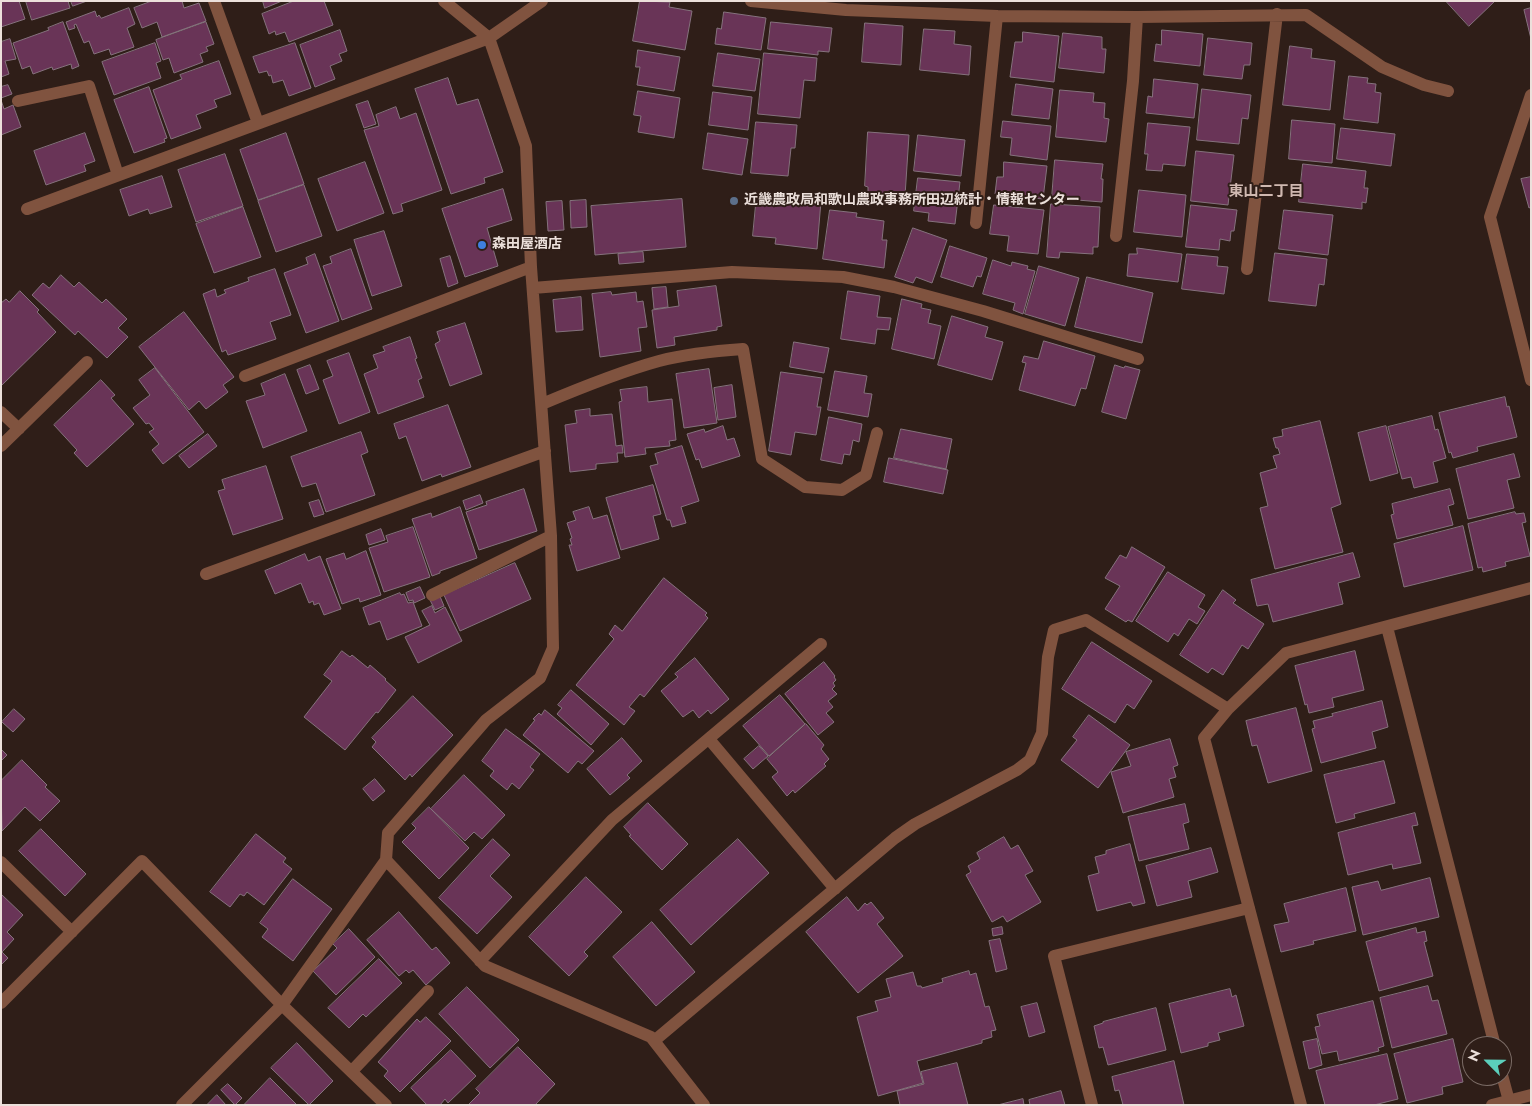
<!DOCTYPE html>
<meta charset="utf-8">
<style>
body{margin:0}
#map{position:relative;width:1532px;height:1106px;overflow:hidden;background:#2f1e18;font-family:Jost,sans-serif}
canvas{display:block}
.frame{position:absolute;inset:0;border:2px solid #ece0db;pointer-events:none}
.north{position:absolute;left:1462px;top:1036px;width:50px;height:50px;box-sizing:border-box;background:#2f1e18;border:1px solid #7b6c66;border-radius:50%;rotate:293deg;font-size:14px;font-weight:700;line-height:20px;text-align:center;color:#ece0db}
.north::after{content:'';display:block;margin:auto;width:18px;height:22px;background:#5bcebb;clip-path:polygon(50% 0,100% 100%,50% 72%,0 100%)}
</style>
<div id="map">
<canvas width="1532" height="1106"></canvas>
<div class="frame"></div>
<div class="north">N</div>
</div>
<script>
const c = document.querySelector('canvas').getContext('2d');
c.lineJoin = 'round';
function fillPath(path, color) { c.fillStyle = color; c.fill(path, 'evenodd'); }
function stroke(path, color, width, dash) { c.strokeStyle = color; c.lineWidth = width; c.lineCap = dash ? 'butt' : 'round'; c.setLineDash(dash || []); c.stroke(path); }
function write(font, color, halo, rows, align = 'center') {
  c.font = font + ' Jost,"Noto Sans JP",sans-serif'; c.lineWidth = 4; c.setLineDash([]); c.textBaseline = 'middle'; c.strokeStyle = halo; c.fillStyle = color; for (const [text, x, y, turn = 0] of rows) {
    c.save(); c.translate(x, y); c.rotate((+turn || 0) * Math.PI / 180); c.textAlign = isNaN(turn) ? turn : align; if (halo) c.strokeText(text, 0, 0); c.fillText(text, 0, 0); c.restore();
  }
}
const building = new Path2D(`
 M1,1H19L25,19L1,27Z
 M26,1H68L70,8L32,20Z
 M71,1H87L73,6Z
 M152,1H182L184,8L199,3L206,21L162,37L157,22L142,28L134,8Z
 M263,1H282L265,8Z
 M294,1H324L333,25L289,42L285,32L276,35L275,31L269,34L262,14Z
 M640,1L670,2L669,7L692,11L685,50L633,41Z
 M1446,1H1495L1469,26Z
 M129,8L135,24L127,28L134,47L111,55L109,49L94,54L89,41L84,43L76,24L74,25L75,28L69,30L66,22L95,11L97,17L99,15L101,18Z
 M1531,8V39L1524,10Z
 M724,12L766,18L761,50L715,44L717,28L721,29Z
 M63,22L79,66L72,69L71,64L53,70L52,67L33,74L30,66L22,69L13,43L49,30L48,28Z
 M206,22L214,44L206,47L208,51L200,54L203,62L174,73L169,58L163,60L156,40Z
 M771,22L832,28L829,52L818,51V55L768,49Z
 M865,23L903,26L901,65L862,62Z
 M924,29L955,31L954,44L971,46L969,75L920,70Z
 M340,30L347,51L339,54L342,61L330,66L335,79L315,87L300,45Z
 M1162,30L1203,34L1200,66L1154,61L1156,44L1161,45Z
 M1023,32L1059,36L1054,82L1010,77L1015,42H1022Z
 M1063,33L1102,37V49H1106L1104,73L1059,68Z
 M1208,38L1252,43L1250,65H1244L1242,79L1204,75Z
 M10,39L16,59L5,61L9,74L1,77V42Z
 M155,43L161,61L156,63L161,78L114,95L102,62Z
 M295,43L311,88L289,96L283,80L273,83L271,75L269,76L267,71L259,73L253,57Z
 M1290,46L1312,49L1311,58L1335,61L1330,110L1283,105Z
 M638,50L680,57L674,91L637,85L640,67H636Z
 M718,53L760,59L755,91L713,86Z
 M764,53L817,58L815,81L804,80L800,118L758,114Z
 M219,61L231,94L214,100L217,107L196,115L201,128L171,139L153,90L182,79L180,75Z
 M1349,76L1368,78L1367,83L1376,84L1375,92L1381,93L1378,123L1344,119Z
 M448,78L457,105L478,99L503,172L484,178L485,183L451,194L415,89Z
 M1154,79L1198,84L1194,118L1146,113L1148,96L1152,97Z
 M1016,84L1053,89L1049,119L1012,115Z
 M8,85L12,94L1,98V87Z
 M149,87L167,138L164,139L165,142L134,153L114,100Z
 M1202,89L1251,95L1248,119L1242,118L1239,144L1197,140Z
 M1060,90L1094,93L1093,102L1105,103L1104,118L1109,119L1106,142L1056,137Z
 M638,91L680,98L674,138L638,132L641,116L634,115Z
 M713,92L752,97L748,130L709,125Z
 M1,100L4,109L13,105L21,127L1,135Z
 M368,101L376,124L364,128L356,105Z
 M396,107L400,119L416,113L442,190L401,204L403,211L393,214L364,130L379,126L376,115Z
 M1292,120L1335,124L1332,163L1289,159Z
 M1003,121L1051,126L1047,160L1010,155L1012,138L1001,137Z
 M756,122L797,125L795,148H791L788,176L751,173Z
 M1148,123L1190,127L1185,166L1163,164L1162,171L1146,170L1148,154H1145Z
 M1341,128L1395,134L1391,166L1337,159Z
 M868,132L909,135L905,196L868,194V187L865,186Z
 M85,133L95,161L84,165L86,171L46,185L34,151Z
 M286,133L304,184L258,200L240,150Z
 M708,133L748,139L742,175L703,169Z
 M918,135L965,140L961,176L914,171Z
 M1196,151L1234,155L1228,205L1191,201Z
 M225,154L243,206L196,222L178,170Z
 M1055,160L1103,164L1101,179H1103L1102,202L1052,198Z
 M365,162L384,213L337,231L318,179Z
 M1004,162L1047,166L1043,199L995,194L997,177H1003Z
 M1303,164L1366,171L1364,188H1368L1366,203L1362,202V209L1299,202Z
 M162,176L172,207L150,214L148,209L129,216L120,190Z
 M1531,177V207L1529,208L1521,179Z
 M918,178L960,182L955,224L928,221L929,213L914,211Z
 M304,185L322,236L276,252L258,201Z
 M503,189L512,220L487,228L498,266L465,277L442,209Z
 M1139,190L1186,195L1182,237L1134,232Z
 M757,194L821,201L817,249L775,244L776,238L753,236Z
 M682,199L686,247L595,255L591,206Z
 M586,200L587,227L571,228L570,201Z
 M562,201L564,230L548,231L546,202Z
 M1051,204L1100,207L1098,247H1093V254L1060,252L1059,258L1047,257Z
 M994,205L1044,210L1038,254L1007,251L1009,236L990,234Z
 M1191,205L1237,210L1234,231H1231L1230,241L1220,239L1219,250L1186,247Z
 M243,207L261,257L214,273L196,224Z
 M830,210L857,213L856,217L884,221L882,240H887L884,268L823,259Z
 M1284,210L1333,215L1328,255L1279,249Z
 M913,228L947,240L932,283L916,277L913,283L895,277Z
 M384,231L402,286L372,296L354,240Z
 M950,246L987,258L981,277L977,276L973,287L941,277Z
 M1137,248L1182,254L1178,282L1127,276L1129,254H1137Z
 M351,249L372,309L342,320L323,266L332,263L330,257Z
 M643,252L644,262L619,264L618,254Z
 M1275,253L1327,259L1324,285L1319,284L1316,306L1269,301Z
 M315,254L339,321L306,333L284,273L308,264L306,258Z
 M1187,254L1218,257L1217,266L1228,267L1224,294L1182,289Z
 M450,256L458,283L448,287L440,259Z
 M993,260L1011,266L1012,262L1028,266L1027,269L1035,271L1023,314L1013,310L1015,303L983,294Z
 M1039,266L1079,278L1065,326L1025,314Z
 M275,269L291,315L270,322L276,339L228,355L226,350L222,352L203,294L215,289L217,297L226,293L224,290L249,281L248,278Z
 M61,275L74,287L79,282L102,303L106,299L127,319L118,328L128,337L107,358L78,331L75,335L32,295L43,283L49,288Z
 M1087,277L1153,293L1142,343L1075,327Z
 M716,286L722,326L717,327V330L674,337L675,345L657,348L652,310L679,306L677,291Z
 M666,287L668,307L654,309L652,288Z
 M20,291L39,310L37,312L56,332L1,386V303L6,299L9,302Z
 M848,291L880,296L877,317L891,318L889,330L877,329L875,344L841,339Z
 M611,292L612,295L636,292L637,302L643,301L647,327L638,328L641,351L600,357L592,294Z
 M581,297L583,330L556,332L553,300Z
 M902,299L922,304L921,308L931,310L928,323L941,326L934,359L892,349Z
 M184,312L234,377L223,385L228,392L206,409L199,401L189,410L139,347Z
 M952,316L988,327L985,337L1003,342L992,380L938,365Z
 M465,323L482,374L450,386L435,344L440,341L437,332Z
 M410,337L417,358L415,359L422,378L418,380L424,397L378,414L364,374L378,368L373,355L385,351L383,347Z
 M1044,341L1095,356L1086,389L1081,388L1075,406L1019,390L1026,363L1022,362L1024,356L1038,359Z
 M794,342L829,348L824,373L790,367Z
 M349,353L370,412L339,424L323,380L333,376L327,361Z
 M310,365L319,389L306,394L297,370Z
 M1115,365L1124,368L1125,366L1140,370L1126,419L1102,412Z
 M155,368L204,432L163,464L152,450L159,444L149,432L154,429L149,423L146,424L133,408L150,395L139,380Z
 M709,369L717,423L684,428L676,374Z
 M835,371L867,376L864,393L872,394L868,417L828,410Z
 M781,372L822,378L817,407H821L816,435L795,432L791,455L769,451Z
 M285,374L307,431L263,448L246,401L265,395L261,384Z
 M101,380L115,395L111,398L134,424L87,467L74,453L77,450L54,425Z
 M732,385L736,417L718,420L714,388Z
 M647,387L648,402L672,399L676,440L669,441L670,446L645,448L646,454L625,457L619,402L622,401L620,390Z
 M1505,397L1507,407L1509,406L1517,437L1477,447L1478,451L1453,458L1451,452L1449,453L1439,413Z
 M448,405L471,467L442,477L441,474L422,481L406,436L399,439L394,424Z
 M590,409V416L612,414L616,446L622,445L623,453H617L618,462L596,464V469L570,472L565,425L577,423L575,411Z
 M1432,416L1435,430L1438,429L1446,458L1433,462L1438,482L1414,488L1411,477L1402,479L1388,427Z
 M829,417L862,424L859,442L853,440L850,455L844,454L842,464L821,460Z
 M1320,421L1341,504L1331,508L1343,552L1275,569L1260,508L1268,506L1260,473L1277,468L1273,456L1280,454L1278,448H1276L1273,438L1283,436L1282,430Z
 M723,426L727,440L734,438L740,456L702,468L699,459L696,460L687,434L704,429L705,432Z
 M1386,426L1398,473L1370,481L1358,433Z
 M901,429L952,439L946,469L894,458Z
 M361,432L368,452L361,455L375,495L326,512L316,483L302,487L291,457Z
 M208,434L217,446L189,468L179,456Z
 M682,446L699,501L681,507L686,523L672,527L670,520H667L650,466L658,464L655,454Z
 M1514,454L1520,477L1507,480L1514,508L1468,519L1456,469Z
 M889,458L948,470L943,494L884,482Z
 M266,466L283,519L233,535L218,491L225,489L222,480Z
 M653,485L661,514L653,516L659,539L621,550L606,498Z
 M524,489L537,531L479,550L466,512L487,505L486,502Z
 M1450,489L1454,504L1448,506L1453,525L1397,539L1391,515L1394,514L1392,504Z
 M480,495L483,503L466,510L463,501Z
 M319,500L324,514L314,517L309,503Z
 M460,507L477,558L440,571V573L432,576L412,519L431,513L432,517Z
 M589,507L593,519L607,515L620,558L577,571L569,545H572L570,539L572,538L567,523L576,520L573,512Z
 M1515,512L1516,514L1524,513L1526,522L1522,523L1530,556L1505,562L1506,566L1483,572L1482,567L1478,568L1468,524Z
 M1463,526L1473,570L1404,587L1394,544Z
 M413,527L430,577L384,592L369,548L388,542L386,536Z
 M381,529L385,540L369,545L366,535Z
 M1132,547L1165,567L1132,622L1128,620L1126,622L1105,609L1120,586L1105,578L1120,555L1126,558Z
 M366,551L381,595L360,602L359,598L342,604L326,559L344,553L346,559Z
 M1353,553L1360,577L1338,583L1343,604L1273,622L1268,604L1257,606L1251,580Z
 M305,554L308,561L320,556L341,609L324,615L319,603L314,605L313,601L309,603L301,583L275,594L265,571Z
 M515,563L531,599L460,631L444,595Z
 M1168,572L1205,595L1198,607L1205,611L1197,624L1189,619L1178,636L1174,633L1168,642L1136,621Z
 M664,578L707,613L705,615L708,618L644,697L640,694L629,707L635,711L624,725L576,685L614,639L609,634L615,625L622,631Z
 M420,587L425,598L414,603L413,600L409,601L406,593Z
 M1223,590L1236,600L1233,603L1264,624L1248,649L1242,645L1223,675L1212,668L1208,673L1180,655Z
 M400,593L401,595L404,594L408,603L413,602L422,626L387,640L380,621L369,625L363,608Z
 M439,594L444,606L435,610L429,598Z
 M432,606L435,613L445,607L462,641L418,663L405,637L430,625L422,611Z
 M1092,642L1152,681L1134,709L1127,704L1115,723L1062,689Z
 M342,651L350,657L352,655L368,668L370,665L386,679L385,680L396,690L378,713L376,712L345,750L304,717L332,681L324,675Z
 M1355,651L1364,690L1332,698L1334,707L1309,713L1307,704L1305,705L1295,666Z
 M695,658L729,699L711,714L708,710L699,718L693,710L683,717L661,691L678,677L675,674Z
 M824,662L835,676L834,677L836,680L833,683L835,686L832,689L837,694L828,701L833,707L826,713L834,722L818,735L785,694Z
 M571,690L609,724L591,745L557,714L562,708L558,705Z
 M780,695L805,724L769,756L743,726Z
 M413,696L453,735L412,777L410,774L405,780L372,747L376,742L372,738Z
 M1382,701L1388,727L1372,732L1376,748L1321,763L1312,729L1315,728L1313,721L1333,716L1332,714Z
 M1296,708L1312,771L1268,783L1257,745L1252,746L1246,721Z
 M14,709L25,719L13,732L2,722Z
 M545,710L594,751L582,764L578,761L568,773L523,735L535,720L533,719L539,713L541,715Z
 M1089,715L1130,745L1098,788L1061,760L1077,740L1073,737Z
 M806,724L824,745L821,749L829,759L824,764L826,766L795,793L793,790L787,796L772,777L778,772L767,759Z
 M506,729L540,754L530,767L534,770L519,789L512,783L507,790L490,776L494,771L482,761Z
 M622,738L642,761L627,775L630,778L610,795L587,769Z
 M1170,739L1178,765L1173,767L1176,777L1169,779L1174,797L1123,813L1111,772L1131,766L1126,752Z
 M759,746L768,756L753,769L744,759Z
 M1,749L7,755L1,761Z
 M22,760L47,785L45,787L60,801L40,821L25,807L2,831L1,781Z
 M1384,761L1395,803L1354,814L1355,818L1336,823L1324,775Z
 M464,775L505,815L482,839L474,832L465,841L431,809Z
 M375,779L385,791L373,801L363,789Z
 M648,803L688,844L662,870L629,836L631,835L624,827Z
 M1185,804L1189,822L1183,824L1189,849L1139,861L1128,817Z
 M429,807L469,848L439,879L402,842L416,828L412,824Z
 M1415,813L1418,825L1412,826L1421,863L1393,869L1392,864L1348,875L1338,833Z
 M41,829L86,874L65,896L19,851Z
 M256,834L286,858L283,862L292,869L264,905L247,892L244,896L240,894L230,907L210,892Z
 M1004,837L1011,849L1018,845L1033,871L1025,875L1041,902L1007,922L1003,916L992,922L966,875L971,872L968,866L980,859L977,853Z
 M493,839L510,855L490,876L512,897L477,934L439,898Z
 M738,839L769,873L691,945L660,910Z
 M1130,844L1145,903L1133,906L1131,902L1097,911L1088,876L1099,873L1095,857L1106,854V851Z
 M1211,848L1218,872L1188,881L1192,897L1157,906L1146,866Z
 M586,877L622,912L584,952L588,956L569,976L529,937Z
 M1430,878L1439,917L1363,935L1352,887L1378,881L1381,890Z
 M293,879L332,909L293,961L262,937L268,929L260,923Z
 M1346,888L1356,931L1313,941L1314,944L1281,952L1274,925L1289,922L1284,904Z
 M1,894L23,915L7,932L14,939L2,952L8,958L1,965Z
 M847,897L858,911L865,903L867,905L871,902L884,918L877,924L903,956L858,993L806,932Z
 M399,912L432,950L436,947L450,963L426,985L413,970L409,973L406,970L399,976L367,940Z
 M652,922L695,972L656,1006L613,957Z
 M1002,927L1003,934L993,936L992,929Z
 M1416,928L1417,933L1425,931L1427,941L1424,942L1433,976L1379,991L1366,942Z
 M349,929L375,957L336,995L313,971L337,948L333,944Z
 M1000,939L1007,969L996,972L989,941Z
 M379,959L402,983L366,1017L363,1014L349,1028L328,1008Z
 M969,971L970,975L976,973L985,1007L989,1006L996,1030L991,1031L992,1037L982,1040V1043L917,1061L923,1083L878,1096L857,1017L878,1011L875,1001L891,997L886,979L913,972L917,986H921L922,988L943,982L942,979Z
 M1428,986L1432,1001L1438,1000L1447,1034L1392,1048L1380,998Z
 M467,987L519,1040L490,1068L439,1014Z
 M1230,989L1232,997L1236,995L1244,1026L1218,1033L1220,1040L1208,1043V1046L1181,1053L1169,1004Z
 M1373,1001L1384,1046L1378,1048L1379,1051L1339,1061L1337,1051L1322,1054L1315,1027L1320,1026L1317,1015Z
 M1037,1003L1045,1032L1029,1037L1021,1007Z
 M1156,1008L1166,1050L1108,1065L1103,1047L1099,1048L1094,1026L1103,1023V1022Z
 M426,1017L451,1041L400,1092L384,1076L388,1071L378,1062L417,1019L420,1022Z
 M1317,1039L1322,1065L1309,1069L1303,1042Z
 M1453,1039L1463,1082L1442,1087L1443,1094L1407,1103L1394,1054Z
 M297,1043L333,1081L309,1105L271,1068Z
 M518,1047L555,1084L535,1105H468L480,1093L476,1089Z
 M451,1050L476,1076L448,1103L445,1099L440,1105H427L411,1088Z
 M1387,1054L1398,1099L1374,1105H1325L1316,1071Z
 M1174,1061L1184,1105H1123L1119,1090L1115,1091L1112,1077Z
 M957,1063L968,1105H900L897,1091L924,1084L921,1072Z
 M270,1078L297,1105H244Z
 M228,1084L242,1098L235,1105L221,1090Z
 M1061,1091L1065,1105H1030L1029,1100Z
 M217,1095L226,1105H207Z
 M1023,1099L1024,1105H998Z`);
fillPath(building, '#693457');
stroke(building, '#85727d', 1);
stroke(new Path2D(`
 M214,1L258,123
 M751,1L846,10L997,16L1137,17L1306,15L1382,67L1424,85L1448,91
 M1531,95L1490,217L1531,380
 M18,101L89,86L118,175
 M27,209L489,38L542,1
 M976,223L997,16
 M1116,236L1133,81L1137,17
 M1247,269L1277,14
 M533,288L732,272L843,277L894,287L983,311L1138,359
 M245,376L531,267
 M542,404C580,388 619,372 659,361C686,354 714,351 743,349L762,459L805,487L842,490L866,475L877,433
 M1,412L19,429
 M1,446L87,362
 M206,574L545,451
 M432,595L551,536
 M1387,627L1495,1046
 M709,739L835,889
 M386,860L485,966L651,1037L704,1105
 M1,862L72,932
 M480,961L612,820L821,644
 M1,1003L142,861L282,1005L386,1105
 M654,1041L895,838L915,824L1017,770L1030,760L1042,733L1048,657L1054,630L1086,620L1228,709
 M352,1071L428,991
 M1502,1075L1509,1101
 M182,1105L282,1005L386,860L388,833L486,720L540,678L553,648L551,536L531,267L526,146L489,38L444,1
 M1092,1105L1054,956L1249,908
 M1301,1105L1204,738L1228,709L1286,653L1531,588
 M1492,1105L1531,1095`), '#80533f', 12);
for (const [x, y, r, color] of [
 [734,201,5,"#5c6f8a"],
 [482,245,5,"#3f7fe0"]
]) { const dot = new Path2D(); dot.arc(x, y, r, 0, 2 * Math.PI); c.fillStyle = color; c.fill(dot); stroke(dot, '#2f1e18', 2); }
write('bold 14px', '#ece0db', '#2f1e18', [
 ["近畿農政局和歌山農政事務所田辺統計・情報センター",744,201],
 ["森田屋酒店",492,245]
], 'left');
write('bold 15px', '#cfb8b0', '#2f1e18', [
 ["東山二丁目",1266,192]
]);
</script>
